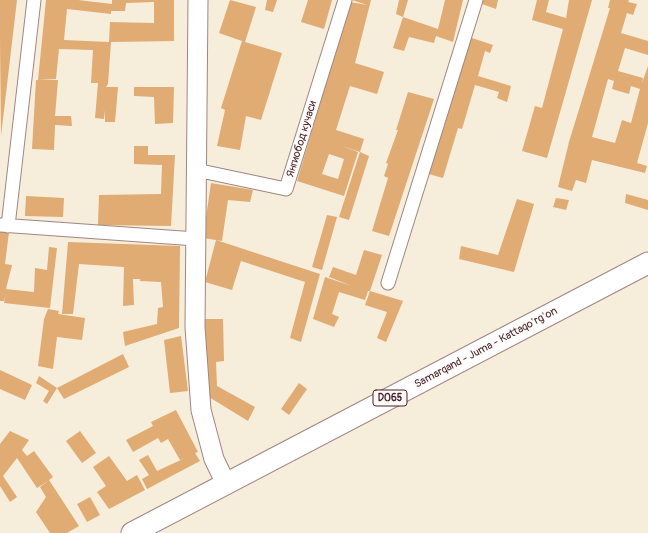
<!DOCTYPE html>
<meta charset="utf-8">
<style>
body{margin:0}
canvas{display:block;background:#f6edda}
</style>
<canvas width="648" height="533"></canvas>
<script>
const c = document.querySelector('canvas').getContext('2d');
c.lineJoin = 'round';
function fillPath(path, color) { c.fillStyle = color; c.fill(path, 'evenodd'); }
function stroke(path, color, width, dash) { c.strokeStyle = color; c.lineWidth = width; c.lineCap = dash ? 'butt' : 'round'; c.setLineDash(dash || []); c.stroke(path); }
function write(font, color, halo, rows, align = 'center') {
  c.font = font + ' Pangolin,sans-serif'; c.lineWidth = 3; c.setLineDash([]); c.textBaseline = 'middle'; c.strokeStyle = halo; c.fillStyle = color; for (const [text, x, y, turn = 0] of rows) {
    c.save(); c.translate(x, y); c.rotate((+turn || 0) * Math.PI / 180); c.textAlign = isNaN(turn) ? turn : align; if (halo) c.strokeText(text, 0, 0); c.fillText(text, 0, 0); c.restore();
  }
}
fillPath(new Path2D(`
 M0,0H17L1,136L0,38H5H0Z
 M46,0H78L112,4V0H174V41L111,42L108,84L106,87H118L115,122H105V110L104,119L95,118L98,83H91L93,50L59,49L56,79L38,80ZM154,2V23L110,22L109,42L64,40L67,9L111,14V11H125L126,3Z
 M230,0L256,7L245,42L282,53L261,120L246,116L240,150L217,146L225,110L221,108L242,41L219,33Z
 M267,0H277L273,12L265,10Z
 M308,0H332L324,29L301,22Z
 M352,0H371L355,63L384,72L377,94L350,86L336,130L364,139L360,152L342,146L358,152L344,196L297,181L350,2L367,5ZM329,154L344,159L338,179L322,174Z
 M399,0H408L403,17L396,14Z
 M445,0H463L453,42L436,36L434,43L409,37L404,51L393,48L403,17L438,29Z
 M483,0H498L496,9L482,4Z
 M537,0H549L546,12L566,18L569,0H592L547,158L522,151L535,106L542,108L563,29L532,20Z
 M610,0H629L628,2L637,4L633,15L627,13L621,33L648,41V55L625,48L618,71L643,78L642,83L648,66V123L637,163L647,166L645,173L592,160L586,183L576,180L572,191L558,187L569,142L610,8H608ZM608,79L614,81L612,89L629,94L631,86L640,89L631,123L622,120L615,143L592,137Z
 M469,37L493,45L490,53L485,51L478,76L511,86L507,102L497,98L499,92L475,85L462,129L458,128L443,178L425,173Z
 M36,80H58L55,116H71L72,126L55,125L54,150L32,149Z
 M134,87H174L173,123L155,124L154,97L134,96Z
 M408,92L434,99L389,236L372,231L388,178L384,176L388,164L386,163L398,130H396Z
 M134,146H148V155H175L171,226L98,225L99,195L161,194L162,165L134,164Z
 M360,152L369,156L349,220L339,217Z
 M211,183L253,190L250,202L228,200L222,241L216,240L320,274L301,342L290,338L305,282L241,261L232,290L205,282L216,240L203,238Z
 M626,194L648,200V210L625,203Z
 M26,196L64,198L63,217L25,216Z
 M556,198L569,200L566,210L553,207Z
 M517,199L534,204L514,272L459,259L461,246L498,255Z
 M327,215L337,217L322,270L312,267Z
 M0,232H9L5,264L12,265L6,289L34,292L35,268L47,270L49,247L57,248L50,308L4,303L6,292L4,301H0Z
 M68,242L180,246L179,328L125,346L123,332L157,324L158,308L163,307L161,282L140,281V279H133L134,305L123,306L124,267L79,264L73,314H62Z
 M364,250L382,255L370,291H368L365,300L339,292L332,314L339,317L334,327L313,319L325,277L352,286L329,277L333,267L356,275Z
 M370,291L403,301L386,342L377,338L387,312L365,305Z
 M48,309L59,311L58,314L85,318L82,340L57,337L53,369L38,366L44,319Z
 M205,319H223L224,361L216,362L217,386L255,407L248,421L209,397L208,362H205Z
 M181,336L188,391L170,393L164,340Z
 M123,354L129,367L64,399L57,388Z
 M0,370L32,385L25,400L0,389Z
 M39,376L57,388L47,404L43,401L49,391L36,383Z
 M299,383L307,389L289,415L281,409Z
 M176,410L198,452L195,453L200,461L147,489L142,479L149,475L139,460L148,455L157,471L185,458L180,460L168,439L161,443L158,438L133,452L126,440L153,426L151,422Z
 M10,431L29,440L22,450L27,456L34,451L53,477L49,480L79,526L67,533H50L36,512L46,497L40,487L48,481L37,488L17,458L3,476L17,497L10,502L0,486V444Z
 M80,431L96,453L82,463L66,441Z
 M109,456L127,481L137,475L145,490L109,509L97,492L106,486L93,467Z
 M90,497L100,515L87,522L77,504Z`), '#e1ab74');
const street = new Path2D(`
 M196,170L286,189L345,0
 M0,225L196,239
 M8,226L34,0
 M388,283L476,0`);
const secondary = new Path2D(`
 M198,0L195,327L201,410L214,459L226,484`);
const primary = new Path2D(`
 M132,533L648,263`);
stroke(street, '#a08682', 15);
stroke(secondary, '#a08682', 21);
stroke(primary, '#a08682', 23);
stroke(street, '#fff', 13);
stroke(secondary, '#fff', 19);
stroke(primary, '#fff', 21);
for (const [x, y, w] of [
 [390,398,34]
]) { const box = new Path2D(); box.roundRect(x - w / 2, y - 8, w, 16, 3); c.fillStyle = '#fdfcf7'; c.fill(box); stroke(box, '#4a1f2b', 1); }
write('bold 10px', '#4a1f2b', null, [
 ["D065",390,398]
]);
write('11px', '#4a1f2b', '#fdfcf7', [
 ["Янгиобод кучаси",302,139,-73],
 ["Samarqand - Juma - Kattaqo‘rg‘on",486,348,-28]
]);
</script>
